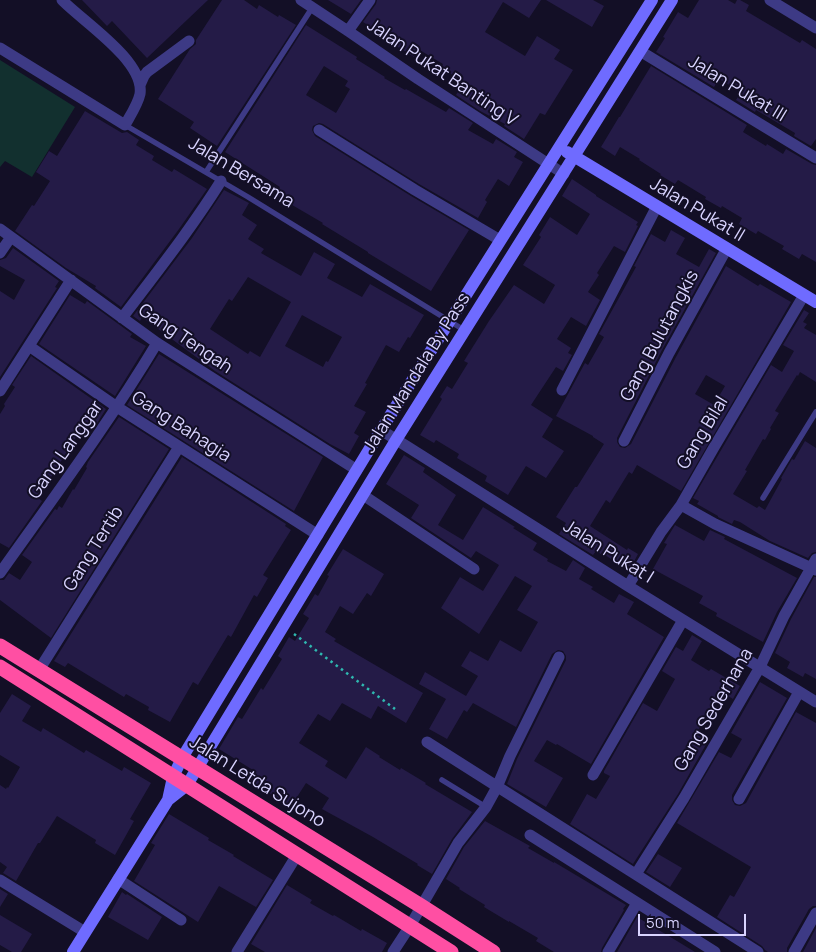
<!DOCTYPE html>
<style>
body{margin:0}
#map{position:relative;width:816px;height:952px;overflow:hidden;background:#130f26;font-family:Manrope,sans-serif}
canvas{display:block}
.scale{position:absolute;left:638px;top:914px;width:108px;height:22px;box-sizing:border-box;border:2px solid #d9d4ff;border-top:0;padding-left:6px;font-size:15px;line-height:18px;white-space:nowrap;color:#d9d4ff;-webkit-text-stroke:4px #130f26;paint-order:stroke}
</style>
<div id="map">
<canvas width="816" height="952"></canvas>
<div class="scale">50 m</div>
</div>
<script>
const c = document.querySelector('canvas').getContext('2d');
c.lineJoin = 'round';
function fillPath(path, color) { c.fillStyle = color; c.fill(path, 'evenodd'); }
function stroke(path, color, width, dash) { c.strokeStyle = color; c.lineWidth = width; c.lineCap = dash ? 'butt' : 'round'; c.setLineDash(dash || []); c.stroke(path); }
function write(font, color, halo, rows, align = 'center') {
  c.font = font + ' Manrope,sans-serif'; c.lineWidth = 4; c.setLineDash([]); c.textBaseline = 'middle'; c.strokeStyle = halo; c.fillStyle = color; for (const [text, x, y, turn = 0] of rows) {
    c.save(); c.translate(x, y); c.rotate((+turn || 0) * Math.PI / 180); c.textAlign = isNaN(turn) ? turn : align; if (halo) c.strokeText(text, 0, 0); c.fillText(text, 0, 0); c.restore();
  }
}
fillPath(new Path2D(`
 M0,60L75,107L32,177L5,161L0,167Z`), '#12302f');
fillPath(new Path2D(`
 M82,0H208L147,58L112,21L107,26Z
 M222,0H244L257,9L259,5L278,17L279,15L296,25L217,146L190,128L194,122L158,99L190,49L196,44V40Z
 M328,0H361L351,14Z
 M377,0H541L529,18L503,2L485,32L525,56L537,36L560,50L554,59L573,70L545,115L540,113L524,139L504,126L505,124L480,111L456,95L464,82L441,68L443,64L418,49L414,57L383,38L384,35L363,22L376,4Z
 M546,0H593L604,6L592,27Z
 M699,0H728L735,4L737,0H740L749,5L746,11L800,43L802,40L816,49V139L811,146L816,149L794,136L795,133L756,110L755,112L736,100L741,92L719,79L714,87L656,52L665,38L663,37L678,12L688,18Z
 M306,25L357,57L356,59L385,77L384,78L405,90L406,89L446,112L449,108L473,123L468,130L493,144L496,139L517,152L514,157L523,162L509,186L498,179L485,200L487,202L478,218L419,184L323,124L319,123L313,126L312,130L315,136L411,196L469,230L431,291L368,253V252L322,224L323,223L275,195L280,187L225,152ZM324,66L348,81L345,86L350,89L336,113L306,95Z
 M651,66L747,125L743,132L766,146L767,144L783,154L786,149L812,164L816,165V262L802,254L799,259L782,249L784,246L758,231L756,234L739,224L742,218L722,206L721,208L705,199L706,197L678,180L675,184L660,175L661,174L639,160L640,159L620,147L615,156L601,147L619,117H620Z
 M85,111L122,133L127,132L139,140L136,145L154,156L152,160L172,172L174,169L207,189L179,229L121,307L95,288L96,286L66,268L15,231L32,205L34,206L50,181L36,172L49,151L57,156Z
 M572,179L596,195V196L638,222L636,225L638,226L625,252L614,246L597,273L599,275L588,292L600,300L586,326L571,317L557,339L571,348L568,353L572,355L563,371L556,367L531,405L553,419L542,437L564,451L546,478L526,466L508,495L485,481L487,476L457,458L459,454L436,440L434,443L420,435L442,399L440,397L447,386L452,389L468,363L464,361L489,321L514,285L544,304L555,285L523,265L541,237L539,235L550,217L577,235L590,214L562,196Z
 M224,190L249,203L242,215L257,225L248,239L264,249L261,253L301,276L314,252L335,264L327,278L362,297L370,284L424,315L410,338L408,337L399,352L386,345L365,383L367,384L354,406L366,412L354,433L359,436L349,454L330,444L215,371L142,317L140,321L133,316L192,238ZM248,277L291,302L260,357L250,351L248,354L210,329L229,299L232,301ZM302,315L342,337L328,362L326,361L323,367L285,346Z
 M671,230L685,238L676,254L699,267L709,249L716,253L662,350L617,438V442L620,447L625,448L631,444L676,357L726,266L758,286L760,284L791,302L681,491L637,465L632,474L629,472L610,503L606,500L590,526L627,550L628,548L638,554L629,571L602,553L601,554L596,551L593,555L559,534L566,523L556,517L575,487H577L604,444L593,437V436L556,416L585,363L588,365L604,337L599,334L636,267L634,266L651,234L665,242ZM706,375L725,386L714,405L695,394Z
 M13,248L59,281L55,287L57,288L0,377V291L14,300L25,280L0,266V260L6,258Z
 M70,295L85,304L87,301L132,334L130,337L146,346L115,396L39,344Z
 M804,310L809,313L803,322L807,324L804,328L816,335V382L800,372L798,376L797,375L775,411L779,413L770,428L771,429L765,440L763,439L745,470L747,471L733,494L757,508L759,506L765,510L782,479L781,478L792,459L794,460L805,441L816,448V552L812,553L808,558L770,541L740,522L734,520L732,524L718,517V516L697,504L699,501L693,498L771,365L782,372L794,351L783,345Z
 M159,354L323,457L294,511L127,405Z
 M31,356L106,409L94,428L85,423L38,498L42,501L9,548L0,543V414L5,406L4,404L15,387L12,385Z
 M119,417L169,449L51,638L0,600V580H4L9,573L20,580L32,562L22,555L55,509L57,510L59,506L62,508L73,489L74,490L87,468L86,467L88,462Z
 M404,455L425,468L423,472L456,495L438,525L463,540L483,507L515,527L513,528L537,543L533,550L548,559L547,561L566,571L573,560L585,568L579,579L593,587L591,589L614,603L619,594L634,602L627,614L664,637L591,764L557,744L556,745L547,740L534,761L563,778L546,807L507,784L517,759L566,660V656L563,651L558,650L552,654L516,727L473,703L467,712L464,710L447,739L429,729L446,699L419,684L425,672L466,696L478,676L461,666L470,651L488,661L500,640L521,652L538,622L517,610L532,586L515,576L479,634L441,608L460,577L483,591L499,565L476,551L471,558L411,518L419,505L386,484Z
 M182,457L286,524L285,526L291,530L263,575L268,578L257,597L254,595L231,637L228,635L198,685L193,682L170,722L148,710L149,707L126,694L124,697L68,663L65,667L54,661Z
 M675,525L704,541L710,530L725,537L724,539L797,578L777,612L763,642L716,616L717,613L699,603L703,596L653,569L667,544L664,543Z
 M343,549L384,574L371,596L367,593L353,614L340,606L325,632L336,639L334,641L423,693L406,723L378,706L371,719L342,703L330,721L318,714L299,743L328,761L325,766L346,779L366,747L380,756L379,757L400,770L401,768L426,783L425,784L472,812L452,839L432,874L417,865L418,864L373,837L322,809L329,798L306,783L290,808L278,801L279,799L247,779L253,770L219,749L238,717L242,719L261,688L263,690L282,659L278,656L289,637L295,641L309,618L303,614L315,594L318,596L329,576L327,575Z
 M814,577H816V679L805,673L803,677L787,668L790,662L775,653L791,619Z
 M692,635L702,641L691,660L709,671L711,669L740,686L733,699L720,691L696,734L708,741L678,794L633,864L570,824L587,794L596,799L610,776L604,773V771L643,703L657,711L675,679L662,671L676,647L683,651Z
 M760,682L787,698L732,795V800L735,805L740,806L746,803L796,712L816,723V906H813L809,909L787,948V952H768L765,950L762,946L717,917L730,895L734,897L751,867L677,823L719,752L731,758L742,739L731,733Z
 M12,694L31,706L22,721L41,732L43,728L84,753L86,750L122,771L124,767L151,783L130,819L134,821L115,855L95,843L96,840L57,816L40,843H38L16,881L3,873L7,867L0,862V785L6,789L7,787L8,788L20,767L0,755V713Z
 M169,814L209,838L208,840L234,855L233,856L273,880L256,907L219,886L198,922L134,881L155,845L151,843Z
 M485,821L530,846L528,848L554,863V862L626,905L623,909L624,910L602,948L601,952H554L536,941L538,938L509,921V922L484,907L485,905L459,889L460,888L446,879L464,847Z
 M658,854L682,868L670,887L646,872Z
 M287,885L312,900L310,903L333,916L334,915L361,931L362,929L387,943L382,952H265L251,944Z
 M0,889L8,894L0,907Z
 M122,892L126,895L127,894L162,917L148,940L108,917Z
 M0,915L32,934L21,952H12L0,945Z
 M637,917L677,941L695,952H617Z
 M816,928V952H803Z`), '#241b47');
stroke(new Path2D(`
 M294,634L395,709`), '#2fb8b0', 2.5, [2.5, 4]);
stroke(new Path2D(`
 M125,125L248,197L464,330
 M206,172L312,8
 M763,498L816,412
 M442,780L486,807`), '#3d3a85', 5.5);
stroke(new Path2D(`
 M301,0L348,31L418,79L564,174
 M770,0L816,28
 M348,31L370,0
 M0,48L125,125C130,116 138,104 140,94C145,61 82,21 62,0
 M640,51L816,158
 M140,85L144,76L147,72L189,41
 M319,130L415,190L500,240
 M0,229L157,343L357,470
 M0,253L11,237
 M122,318C156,273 191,229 221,181
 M29,346L117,407L318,535
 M562,390L657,206
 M0,391L71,280
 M381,430L628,586L816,702
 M624,441L669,353L727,248
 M363,495L474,569
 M681,505L715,524L816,570
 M0,573C54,497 109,423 157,343
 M628,586L661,532L681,505L713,449L804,295
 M39,670L179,447
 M427,742L758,952
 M593,775L683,620
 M739,799L799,692
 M530,835L715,952
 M636,874L684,798L760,667L784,616L816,559
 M118,879L181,920
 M0,880L85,932
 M237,952L297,855
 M393,952L410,926L458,843L486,807L497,787L510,756L559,657
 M608,952L637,903
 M794,952L816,913`), '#3d3a85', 11);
stroke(new Path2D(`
 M567,152L816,302
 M168,800L187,785L396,440L672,0
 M73,952L168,800L173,777L182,758L381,430L652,0`), '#6f6bff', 12);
stroke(new Path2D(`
 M0,646L421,906L493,952
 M0,667L451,952`), '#ff4fa3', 15);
write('18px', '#d9d4ff', '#130f26', [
 ["Jalan Pukat Banting V",442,73,34],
 ["Jalan Pukat III",737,89,31],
 ["Jalan Bersama",241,173,31],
 ["Jalan Pukat II",697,210,31],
 ["Gang Bulutangkis",660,336,-62],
 ["Gang Tengah",185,339,34],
 ["Jalan Mandala By Pass",417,373,-58],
 ["Gang Bahagia",181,427,33],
 ["Gang Bilal",703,433,-59],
 ["Gang Langgar",66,450,-55],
 ["Gang Tertib",94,549,-58],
 ["Jalan Pukat I",608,552,32],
 ["Gang Sederhana",714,710,-60],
 ["Jalan Letda Sujono",257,782,32]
]);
</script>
